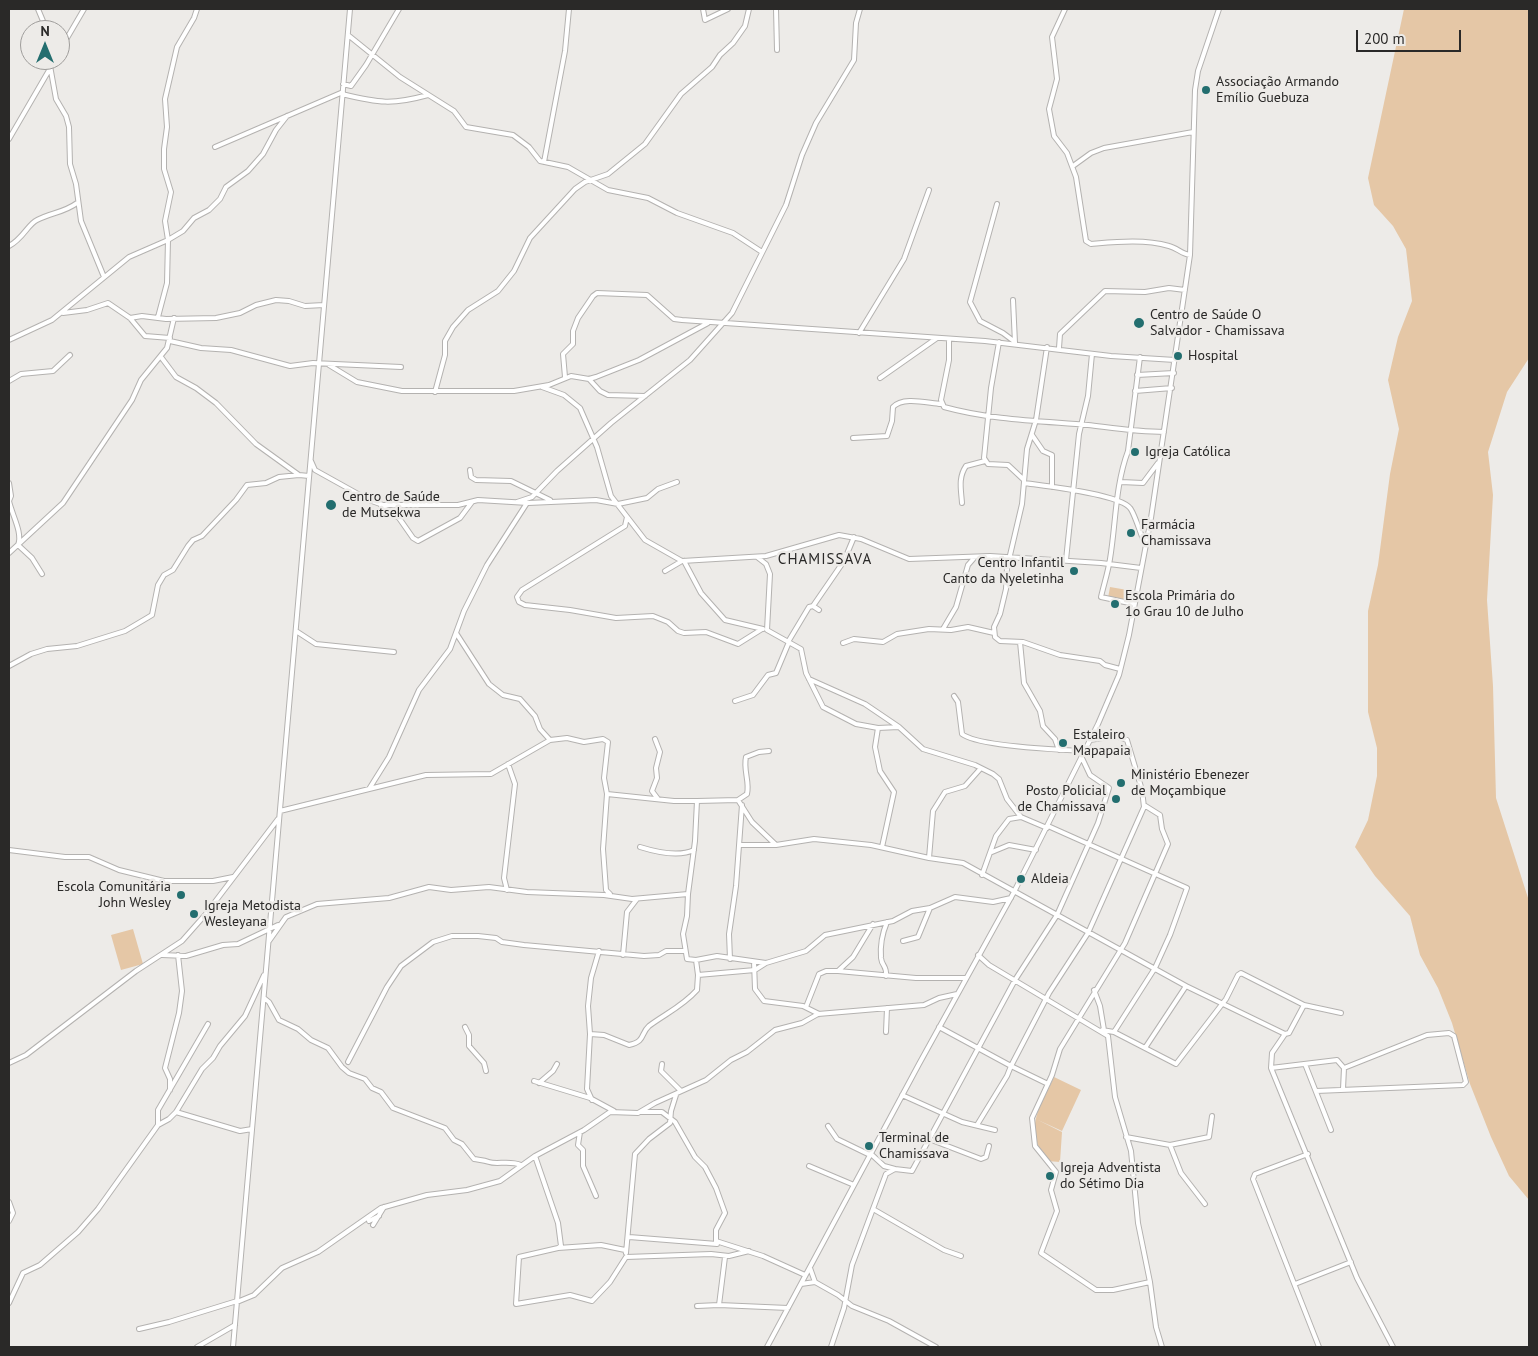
<!DOCTYPE html>
<meta charset="utf-8">
<style>
body{margin:0}
#map{position:relative;width:1538px;height:1356px;overflow:hidden;background:#edebe8;font-family:"PT Sans",sans-serif}
canvas{display:block}
.frame{position:absolute;inset:0;border:10px solid #2a2928;pointer-events:none}
.north{position:absolute;left:20px;top:20px;width:50px;height:50px;box-sizing:border-box;background:#edebe8;border:1px solid #9f9d9b;border-radius:50%;rotate:0deg;font-size:14px;font-weight:700;line-height:20px;text-align:center;color:#2a2928}
.north::after{content:'';display:block;margin:auto;width:18px;height:22px;background:#236e6f;clip-path:polygon(50% 0,100% 100%,50% 72%,0 100%)}
.scale{position:absolute;left:1356px;top:30px;width:105px;height:22px;box-sizing:border-box;border:2px solid #2a2928;border-top:0;padding-left:6px;font-size:15px;line-height:18px;white-space:nowrap;color:#2a2928;-webkit-text-stroke:4px #edebe8;paint-order:stroke}
</style>
<div id="map">
<canvas width="1538" height="1356"></canvas>
<div class="frame"></div>
<div class="north">N</div>
<div class="scale">200 m</div>
</div>
<script>
const c = document.querySelector('canvas').getContext('2d');
c.lineJoin = 'round';
function fillPath(path, color) { c.fillStyle = color; c.fill(path, 'evenodd'); }
function stroke(path, color, width, dash) { c.strokeStyle = color; c.lineWidth = width; c.lineCap = dash ? 'butt' : 'round'; c.setLineDash(dash || []); c.stroke(path); }
function write(font, color, halo, rows, align = 'center') {
  c.font = font + ' "PT Sans",sans-serif'; c.lineWidth = 5; c.setLineDash([]); c.textBaseline = 'middle'; c.strokeStyle = halo; c.fillStyle = color; for (const [text, x, y, turn = 0] of rows) {
    c.save(); c.translate(x, y); c.rotate((+turn || 0) * Math.PI / 180); c.textAlign = isNaN(turn) ? turn : align; if (halo) c.strokeText(text, 0, 0); c.fillText(text, 0, 0); c.restore();
  }
}
fillPath(new Path2D(`
 M1404,9H1529V358L1507,392L1488,452L1493,495L1487,600L1493,686L1496,798L1529,901V1200L1509,1176L1491,1137L1470,1084L1452,1023L1438,988L1420,955L1410,916L1375,876L1355,847L1368,820L1377,776V748L1368,712V611L1378,565L1390,474L1399,429L1388,380L1398,337L1412,301L1406,249L1393,226L1374,205L1368,178Z
 M1110,587L1133,591L1131,602L1108,598Z
 M133,929L143,964L121,970L111,935Z
 M1054,1077L1081,1090L1062,1131L1038,1120L1062,1132L1060,1162L1047,1161C1023,1127 1039,1110 1054,1077Z`), '#e5c7a6');
const minor = new Path2D(`
 M38,9L43,21V30
 M703,9L705,20L728,9
 M776,9L777,50
 M1065,9L1052,37L1057,79L1049,109L1054,136L1067,153L1076,177L1086,241L1091,244C1116,242 1144,239 1169,246C1177,248 1182,254 1190,255
 M348,35L400,77L454,111L466,127L513,135L529,147L540,161L568,167L608,190L648,198L677,213L733,233L762,252
 M60,50L84,9
 M49,60L56,99L66,116L69,127L70,164L76,184L81,221L104,277
 M343,84L351,86L366,65L399,9
 M342,94C379,103 392,105 428,95
 M9,139L55,60
 M215,147L343,92
 M544,162L565,51L569,9
 M1073,166L1091,153L1104,148L1193,132
 M997,204L970,302L980,321L1003,333L1015,342
 M9,246C23,239 28,224 37,220C51,213 65,212 77,203
 M1013,300L1015,343
 M63,313L87,310L108,303L130,318L145,336L170,338
 M158,317L167,283L168,240L165,221L171,192L164,169V149L167,127L165,99L177,47L194,18L197,9
 M130,318L142,316L166,319L216,318L240,313L256,305L276,300L289,301L305,306L324,305
 M859,333L904,259L929,190
 M949,339V360L941,400L944,407C991,420 1040,421 1088,425C1113,428 1138,432 1164,432
 M9,340L52,320L129,257L168,240L183,231L194,218L209,210L220,199L226,187L248,171L263,154L276,130L287,116
 M170,341L201,348L231,350L290,366L313,363L401,367
 M999,342L991,388L984,458L988,464L1008,465L1024,480
 M1047,347L1036,420L1027,449L1022,504L1007,568L1006,589L1000,614L994,627L995,637L1000,641L1023,642L1060,655L1100,661L1105,665L1120,669
 M1059,348L1060,334L1105,291L1145,292L1169,288L1185,290
 M161,357L176,377L196,388L216,403L256,444L299,475L309,476
 M329,365L357,382L402,391H514L549,385L571,376L589,379L596,377L639,360L708,323
 M1137,375L1174,373
 M565,377L563,354L573,344V331L578,318L593,296L597,293L647,295L674,319L682,320L985,341L1111,356L1175,360
 M880,378L937,338
 M589,379L600,391L608,395L645,396
 M9,381L21,374L53,371L70,355
 M542,387L564,395L580,408L597,447L611,496L645,540L682,561L766,556L839,535L861,539L909,559L990,556L1101,563L1141,568
 M1135,391L1172,388
 M435,392L445,355V341L453,327L468,310L498,291L514,271L530,238L575,189L585,182L608,174L645,144L681,94L712,67L720,55L733,43L745,26L749,9
 M1032,435L1043,451L1052,455V487
 M853,438L887,436L892,421L893,407C903,396 927,403 941,404
 M311,461L315,470L369,500L383,505H458L478,500L528,503L596,500L618,504L647,498L658,489L677,482
 M470,470L471,477L476,480L511,481L550,500
 M1121,482L1143,483L1158,463
 M9,483L11,496L9,501
 M1024,483C1045,486 1119,494 1130,508C1135,514 1141,536 1145,544
 M9,501C12,515 23,533 18,545L32,558L42,574
 M517,502L532,497L557,471L611,423L690,360L732,313L786,205L802,155L816,123L854,60L856,23L860,9
 M962,503C961,489 958,478 966,466L985,461
 M381,506L399,518L413,538L418,541L460,518L472,502
 M627,517L625,526L522,590L517,597L519,602L525,605L570,610L616,618L653,616L668,622L678,631L684,633L706,632L738,644L762,629
 M9,553L63,503L132,400L141,380L167,348L174,318
 M757,557L766,564L770,574L767,630L801,649L806,673L823,707L856,724L878,728L899,727L923,749L975,765L993,774L999,779L1007,799L1021,817L1047,828
 M1066,560L1079,434L1088,396L1092,354
 M684,561L701,593L725,620L763,629
 M665,571L682,561
 M1134,604L1101,597C1104,584 1108,572 1110,559C1116,523 1115,486 1128,451L1140,357
 M813,606L844,561L854,537
 M943,629L956,607L968,565L975,557
 M296,631L316,644L394,652
 M456,633L489,684L503,695L520,699L535,716L540,729L550,740
 M788,642L809,607L813,606L819,610
 M1020,642L1024,683L1040,711L1043,726L1055,739L1059,750
 M843,643L854,639L883,642L897,634L929,629L951,630L968,627L994,633
 M9,666L31,654L47,649L77,646L125,631L147,618L152,615L158,585L164,575L173,570L188,546L193,540L202,536L236,500L247,485L266,483L279,477L299,475
 M809,679L865,704L899,727
 M954,696L958,702L962,734C977,746 1062,750 1085,751
 M735,701L753,695L768,675L776,673L789,642
 M878,728L875,747L880,771L894,792L882,847
 M655,739L660,752L656,768L657,778L652,791L658,799
 M369,789L389,757L419,690L450,649L464,611L487,565L527,503
 M607,794L603,849L606,890L610,894
 M738,800L747,794C750,782 743,770 746,757L759,752L769,751
 M1144,805L1160,815L1162,829L1168,844L1125,943L1060,1049L1052,1075L1032,1118L1035,1146L1056,1172L1051,1190L1057,1211L1041,1253L1096,1290H1113L1150,1282
 M280,811L426,775L491,774L550,740L567,738L584,742L603,739L608,742L604,778L607,794L674,801H697
 M1048,826L1187,888L1170,935L1155,968L1114,1032
 M739,845H776
 M640,847C656,852 679,857 694,850
 M9,850L65,857H89L119,870L164,881H213L233,877
 M992,852L1009,845L1036,850
 M929,858L933,811L945,792L965,786L981,768
 M982,875L996,836L1009,819L1021,817
 M507,890L504,878L515,784L508,764
 M688,894L687,916L683,934L687,959L696,960L717,956L766,963L806,951L825,935L893,921L912,911L930,908L955,897L993,902L1011,898
 M269,941L286,917L317,904L389,898L429,887L451,890L489,887L527,892L604,895L632,899L688,894L695,841L697,801L738,800L752,822L776,845L814,839L871,845L929,858L963,863L1186,986L1145,1048
 M903,941L918,937L930,908
 M162,955L186,956L223,945L238,944L278,925
 M623,955L627,912L637,899
 M978,955L989,965L1108,1036L1115,1097L1131,1151L1138,1223L1150,1282L1156,1327L1162,1347
 M730,959L729,934L736,886L742,805
 M754,962L755,989L764,1001L803,1006L819,1014
 M838,971L916,978H965
 M698,975L755,970L766,963
 M886,976C887,965 882,967 881,958C880,946 882,934 887,922
 M1186,986L1285,1034
 M1094,990L1100,1006L1104,1030
 M264,998L269,1002L279,1020L298,1029L311,1040L328,1048L342,1067L349,1073L365,1079L372,1088L381,1092L393,1108L445,1128L454,1140L462,1144L474,1159C480,1160 484,1160 489,1162C497,1165 509,1160 521,1165
 M1304,1005L1289,1033L1285,1034L1272,1053L1271,1068L1357,1278L1393,1347
 M806,1007L819,974L826,971H838L853,957L873,924
 M465,1027L469,1035V1046L484,1063L486,1071
 M939,1027L1011,1066L1049,993L1088,933L1144,807L1142,790L1127,740L1115,736L1090,740
 M1102,1030L1114,1032L1176,1064L1226,999L1238,975L1241,973L1304,1005L1341,1013
 M886,1032L887,1008
 M590,1034L604,1035L629,1045C646,1041 640,1034 649,1026C665,1014 683,1006 697,990L698,975L696,960
 M348,1062L387,987L401,966L433,942L452,936H478L496,938L502,942L524,945L644,956L659,955L666,951H684
 M9,1063L26,1055L136,971L182,941L205,915L278,819
 M662,1064L661,1071L681,1091
 M1305,1064L1331,1130
 M1271,1068L1337,1060L1344,1068L1343,1089
 M534,1081L590,1098L614,1111
 M539,1083L553,1071L557,1064
 M170,1090V1079L165,1068L179,1013L182,991L178,955
 M1316,1091L1463,1085L1466,1082L1454,1036L1449,1033L1427,1035L1344,1068
 M902,1095L962,1122L995,1130
 M592,1100L587,1089L590,1034L588,1006L591,978L599,951
 M176,1112L240,1131L252,1129
 M641,1112H662L675,1122L695,1157L705,1167L716,1188L725,1213
 M158,1125V1110L208,1024
 M977,1125L1007,1076L1011,1066L1048,1084
 M828,1126L837,1139L870,1155
 M580,1132L578,1145L583,1150V1166L596,1196
 M1126,1137L1170,1145L1181,1173L1205,1204
 M929,1139L981,1159L986,1157L989,1146
 M1170,1145L1209,1137L1212,1116
 M871,1154L884,1166L895,1169
 M1308,1154L1255,1174L1253,1179L1319,1347
 M535,1156L558,1223L561,1246L558,1248L519,1257L516,1304L570,1295L592,1301L610,1282L626,1257L711,1254L729,1256L749,1251
 M809,1166L854,1185
 M9,1202L13,1213L9,1221
 M873,1209L944,1250L961,1256
 M725,1213L716,1230V1241L763,1256L805,1275
 M369,1221L379,1216
 M373,1225L384,1207
 M629,1237L717,1244
 M558,1248L601,1245L625,1250L626,1253
 M626,1253L635,1154L649,1139L670,1123L671,1111L676,1095
 M810,1268L815,1282
 M801,1284L815,1282L838,1295L852,1306L889,1321L936,1347
 M1295,1284L1351,1262
 M237,1302L254,1295L282,1268L318,1252L381,1208L427,1195L467,1190L500,1181L535,1156L584,1130L610,1112L638,1113L655,1103L706,1080L731,1060L747,1052L775,1030L802,1023L818,1014L924,1005L939,998L957,994
 M9,1303L23,1273L40,1265L78,1232L98,1209L158,1125L169,1119L176,1112L202,1069L213,1058L220,1046L245,1016L264,975
 M719,1305L725,1257
 M697,1306L719,1305L788,1308
 M139,1329L169,1322L237,1301
 M197,1347L235,1325
 M233,1347L350,9
 M767,1347L919,1064L1014,892L1098,724L1119,675L1129,635L1151,518L1190,255L1195,90L1198,71L1219,9
 M831,1347L844,1308L852,1265L886,1174L895,1169L912,1171L1015,980L1057,915L1098,823L1109,788L1090,775L1082,758`);
stroke(minor, '#b4b2b0', 6);
stroke(minor, '#fff', 4);
for (const [x, y, r, color] of [
 [1206,90,5,"#236e6f"],
 [1139,323,6,"#236e6f"],
 [1178,356,5,"#236e6f"],
 [1135,452,5,"#236e6f"],
 [331,505,6,"#236e6f"],
 [1131,533,5,"#236e6f"],
 [1074,571,5,"#236e6f"],
 [1115,604,5,"#236e6f"],
 [1063,743,5,"#236e6f"],
 [1121,783,5,"#236e6f"],
 [1116,799,5,"#236e6f"],
 [1021,879,5,"#236e6f"],
 [181,895,5,"#236e6f"],
 [194,914,5,"#236e6f"],
 [869,1146,5,"#236e6f"],
 [1050,1176,5,"#236e6f"]
]) { const dot = new Path2D(); dot.arc(x, y, r, 0, 2 * Math.PI); c.fillStyle = color; c.fill(dot); stroke(dot, '#edebe8', 2); }
write('14px', '#2a2928', '#edebe8', [
 ["Associação Armando",1216,82],
 ["Emílio Guebuza",1216,98],
 ["Centro de Saúde O",1150,315],
 ["Salvador - Chamissava",1150,331],
 ["Hospital",1188,356],
 ["Igreja Católica",1145,452],
 ["Centro de Saúde",342,497],
 ["de Mutsekwa",342,513],
 ["Farmácia",1141,525],
 ["Chamissava",1141,541],
 ["Centro Infantil",1064,563,"right"],
 ["Canto da Nyeletinha",1064,579,"right"],
 ["Escola Primária do",1125,596],
 ["1o Grau 10 de Julho",1125,612],
 ["Estaleiro",1073,735],
 ["Mapapaia",1073,751],
 ["Ministério Ebenezer",1131,775],
 ["de Moçambique",1131,791],
 ["Posto Policial",1106,791,"right"],
 ["de Chamissava",1106,807,"right"],
 ["Aldeia",1031,879],
 ["Escola Comunitária",171,887,"right"],
 ["John Wesley",171,903,"right"],
 ["Igreja Metodista",204,906],
 ["Wesleyana",204,922],
 ["Terminal de",879,1138],
 ["Chamissava",879,1154],
 ["Igreja Adventista",1060,1168],
 ["do Sétimo Dia",1060,1184]
], 'left');
c.letterSpacing = '1px';
write('15px', '#2a2928', '#edebe8', [
 ["CHAMISSAVA",825,560]
]);
c.letterSpacing = '0px';
</script>
